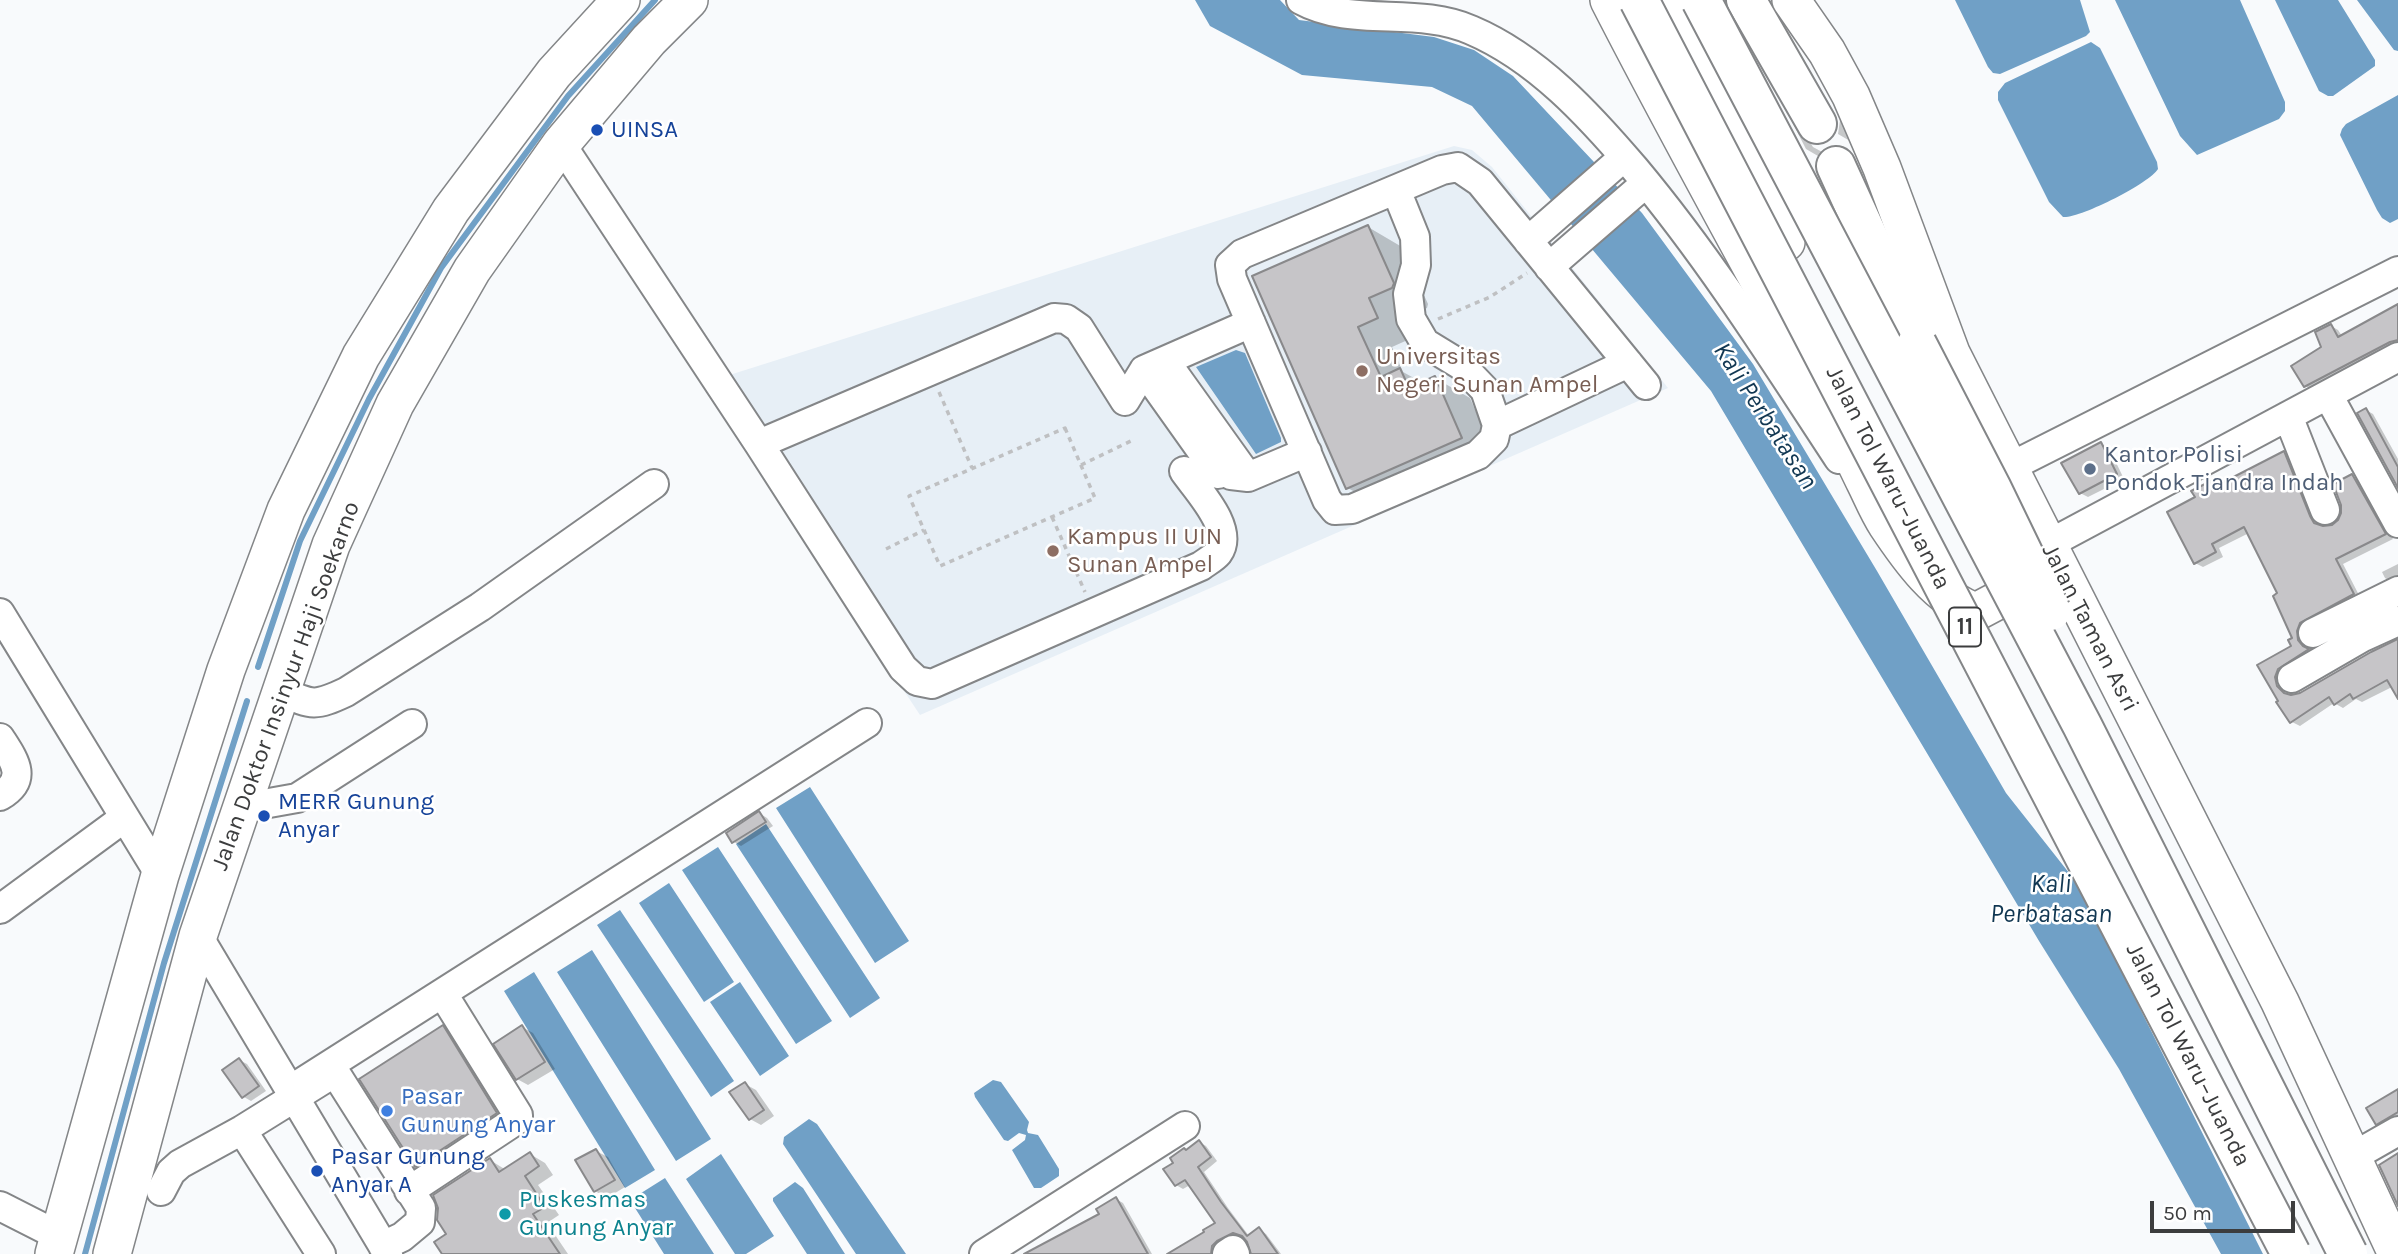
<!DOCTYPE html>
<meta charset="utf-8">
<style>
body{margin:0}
#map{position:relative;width:2398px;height:1254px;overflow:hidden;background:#f8fafc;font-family:Karla,sans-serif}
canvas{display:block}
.scale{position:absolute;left:2150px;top:1201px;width:145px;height:32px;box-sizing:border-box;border:4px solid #3c3d3e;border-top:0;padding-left:9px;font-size:21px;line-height:24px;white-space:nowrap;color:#3c3d3e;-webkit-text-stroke:5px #fff;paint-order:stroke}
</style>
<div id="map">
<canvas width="2398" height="1254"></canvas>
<div class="scale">50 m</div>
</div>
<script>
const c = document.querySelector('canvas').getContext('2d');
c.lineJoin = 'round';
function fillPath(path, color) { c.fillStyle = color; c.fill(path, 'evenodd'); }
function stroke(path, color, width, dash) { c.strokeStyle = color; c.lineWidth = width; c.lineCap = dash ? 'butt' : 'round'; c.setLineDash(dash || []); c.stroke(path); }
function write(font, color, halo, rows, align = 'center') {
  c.font = font + ' Karla,sans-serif'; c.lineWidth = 5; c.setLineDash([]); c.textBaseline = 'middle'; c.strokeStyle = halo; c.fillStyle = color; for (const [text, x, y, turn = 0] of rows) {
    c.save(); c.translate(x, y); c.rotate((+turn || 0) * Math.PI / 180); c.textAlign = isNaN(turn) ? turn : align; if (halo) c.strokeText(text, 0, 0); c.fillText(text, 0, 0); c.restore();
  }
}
fillPath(new Path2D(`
 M1454,146L1472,150L1492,167L1668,388L920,715L701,384Z`), '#e7eff6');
fillPath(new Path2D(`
 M1195,0H1280L1299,20L1434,37L1474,50L1513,76L1642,213L1753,364L1877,571L2006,793L2077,883L2263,1254H2221L2119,1069L2039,941L1711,391L1472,106L1432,87L1302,75L1210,26Z
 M1955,0H2080L2090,32L2086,36L2000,74L1993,73L1988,67Z
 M2115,0H2240L2285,102V111L2279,119L2197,155L2180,136Z
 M2275,0H2338L2375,60V66L2333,96H2328L2319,91Z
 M2357,0H2398V51L2394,50Z
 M2091,42L2100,48L2157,162L2158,169C2150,183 2079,219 2063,217L2049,202L1998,100V92L2005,83Z
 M2398,95V219L2390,223L2382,218L2377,210L2340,135L2342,129L2346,124Z
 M1236,350L1245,353L1281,438V442L1256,454L1196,367Z
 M810,787L909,941L875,963L776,808Z
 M766,824L880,998L850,1018L736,844Z
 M718,847L832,1021L796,1044L682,870Z
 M669,883L734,982L704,1002L639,903Z
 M620,910L734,1081L711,1097L597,925Z
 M592,950L711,1139L676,1161L557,972Z
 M534,972L655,1170L625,1188L504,991Z
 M740,982L789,1056L760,1076L710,1002Z
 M993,1080L1001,1082L1029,1122L1027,1130L1028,1133L1038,1135L1059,1169V1176L1041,1188H1034L1012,1150L1025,1140L1026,1135L1019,1133L1008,1141L1004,1140L975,1097L974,1093Z
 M809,1119L817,1124L906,1254H856L783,1144L784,1137Z
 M721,1154L774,1236L746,1254H735L686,1179Z
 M665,1178L714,1254H664L630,1200Z
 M795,1182L803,1188L845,1254H807L773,1201V1198Z`), '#70a0c6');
fillPath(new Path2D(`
 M1791,120L1798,124L1813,147L1824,153L1818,156L1806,149Z
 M1840,120L1849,126L1855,138L1850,141L1838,134Z
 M1368,227L1402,247L1428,304L1427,308L1403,318L1412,338L1392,347L1403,372L1423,383L1435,378L1470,398L1496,458L1382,508L1348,488L1254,277Z
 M2398,306V346L2313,390L2305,386L2331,326L2338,330L2342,336Z
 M2366,410L2373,414L2398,459V485Z
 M2101,444L2109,448L2124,479L2088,497L2080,493Z
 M2284,453L2292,458L2317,522L2322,528L2332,527L2339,522L2352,476L2360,481L2393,539L2343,564L2361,599L2304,636L2306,646L2315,654L2283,683L2285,692L2289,695L2300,694L2398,640V684L2362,702L2356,699L2343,708L2334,703L2300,726L2292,722L2260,666L2293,646L2294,639L2280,594L2249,533L2219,548L2223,557L2203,567L2195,563L2197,498L2211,483L2217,487Z
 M2398,564V582L2393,583L2385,578L2382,572Z
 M759,813L767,818L773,826L741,846L734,842Z
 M443,1027L455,1034L508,1120L428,1173L416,1166Z
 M522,1027L533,1033L555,1069L528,1085L517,1079Z
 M239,1060L247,1064L266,1091L251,1101L244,1097Z
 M745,1084L756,1090L774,1116L761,1125L750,1119Z
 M2398,1090V1117L2382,1126L2377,1123Z
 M1199,1142L1206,1146L1217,1161L1204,1172L1228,1208L1249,1236L1259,1229L1266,1234L1281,1254H1253L1245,1237L1242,1236L1232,1239L1218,1254H1189L1218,1223L1190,1185L1183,1189L1176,1185L1187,1151Z
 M596,1151L608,1157L625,1187L607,1198L595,1191Z
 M530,1154L545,1163L553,1175L538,1185L559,1215L547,1223L568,1254H443L448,1234L490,1160L506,1170Z
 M1116,1199L1123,1203L1152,1254H1029L1101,1214Z`), '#0003');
stroke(new Path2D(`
 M258,667L300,541L369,399L441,268L568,96L655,0
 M85,1254L164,963L247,701`), '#70a0c6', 6);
const building = new Path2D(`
 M1368,225L1394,283L1392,288L1369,298L1378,318L1358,327L1381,377L1400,368L1409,388L1435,376L1462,438L1346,489L1252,276Z
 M2398,304V340L2390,342L2304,387L2291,366L2321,347L2315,332L2331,324L2338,337Z
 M2366,408L2398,467V488L2357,413Z
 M2101,442L2117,474L2079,494L2061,463Z
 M2284,451L2310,516L2314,523L2323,526L2332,525L2338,520L2341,513V505L2333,484L2352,474L2386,534L2336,559L2354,594L2300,623L2297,631L2298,640L2303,646L2309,649L2278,669L2275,677L2277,686L2284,693L2291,695L2300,693L2371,652L2398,639V699L2387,680L2353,699L2350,694L2334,705L2329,697L2290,723L2276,702L2278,701L2257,665L2291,646L2288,640L2292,638L2273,596L2277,593L2244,527L2212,544L2216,552L2194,564L2167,512L2195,497L2191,491L2211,481L2214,487Z
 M759,811L766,822L732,843L726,833Z
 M443,1025L497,1113L415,1167L359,1079Z
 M522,1025L545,1062L516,1080L493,1044Z
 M239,1058L259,1086L242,1098L222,1070Z
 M745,1082L764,1110L749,1120L729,1092Z
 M2398,1089V1112L2376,1125L2366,1108Z
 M1199,1140L1211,1157L1198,1167L1221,1202L1247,1236L1259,1227L1278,1254H1251L1247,1242L1242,1236L1233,1233L1217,1241L1212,1246L1211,1254H1167L1204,1232L1203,1230L1215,1223L1185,1180L1175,1186L1163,1169L1173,1163L1170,1158L1184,1148L1186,1150Z
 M596,1149L615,1180L594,1192L575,1160Z
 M530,1152L539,1166L525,1176L545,1207L533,1214L560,1254H442L434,1242L446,1234L437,1220L438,1208L433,1195L490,1158L499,1172Z
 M2398,1153V1206L2379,1165Z
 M1116,1197L1148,1254H1024L1099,1214L1096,1209Z`);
fillPath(building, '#c6c5c8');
stroke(building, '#89898b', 2);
const minor = new Path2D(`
 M1301,0C1352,28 1417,6 1471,30C1537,58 1589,115 1635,169C1711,260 1774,360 1839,459
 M561,144L759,444L903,668L917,681L932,684L1201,566C1206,562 1214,558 1218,553C1235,529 1198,491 1184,471
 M1396,190L1415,237L1416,265L1408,294L1411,319L1425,343L1461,365L1485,390L1497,425L1494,439L1478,455L1352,509L1335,510L1327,500L1232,279L1230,265L1242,254L1442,170L1458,167L1480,182L1646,385
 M1528,241L1624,157
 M1549,267L1646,183
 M1165,361L1248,477
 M1144,370L1218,474
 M2328,395L2398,523
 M2288,416L2325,510
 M1497,425L1628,363
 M759,444L1054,318L1066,319L1079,328L1125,401L1144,370L1251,323
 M2008,468L2398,271
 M1231,475L1248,477L1307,452
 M2047,545L2398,357
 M0,613L160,875
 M2313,633L2398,591
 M2292,678L2363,637L2398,621
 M280,691C312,705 314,707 346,692L480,607L654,484
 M0,738C14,760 29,779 0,796
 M241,808L297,798L412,724
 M0,909L124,818
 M198,936L388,1254
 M290,1090L867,723
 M242,1130L321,1254
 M2354,1156L2398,1131
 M161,1191L171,1172L180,1164L242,1130L332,1074L338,1077L421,1208L420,1222L402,1237L383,1246
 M409,1191L518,1119V1115L443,994
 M0,1206L59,1236
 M984,1254L1185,1126
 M1227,1254L1233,1250L1235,1254`);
const major = new Path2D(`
 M1609,0C1675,129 1745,255 1815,383C1833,415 1849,449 1865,482C1872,496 1878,511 1887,525C1909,558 1938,599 1976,612L2040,578
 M1662,0L1786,242
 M1791,0L1827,52L1851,96L1882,168L1951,353L2280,1002L2397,1254
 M54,1254L160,875L226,670L286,510L361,356L451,210L554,73L621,0
 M112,1254L198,936L331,545L395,404L472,270L561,144L649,40L689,0`);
const highway = new Path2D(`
 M1746,0L1817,124
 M1836,166L1917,344`);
stroke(minor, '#848688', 32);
stroke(major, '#848688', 40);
stroke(highway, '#848688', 42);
stroke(new Path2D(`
 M1438,319L1490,297L1527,273
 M939,392L972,468
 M1065,428L1095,498L940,566L909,496Z
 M1081,465L1131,441
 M1052,517L1085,592
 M886,549L924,530`), '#bfc0c2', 3.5, [5, 5]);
stroke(minor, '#fff', 28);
stroke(major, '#fff', 37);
stroke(highway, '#fff', 38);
const highwayBridge = new Path2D(`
 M1639,0L2291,1254
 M1701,0L2082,725L2348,1254
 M1917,344L1992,489L2051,611`);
stroke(highwayBridge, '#848688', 42, []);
stroke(highwayBridge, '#fff', 38);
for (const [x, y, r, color] of [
 [597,130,7,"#1a4fb4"],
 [1362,371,7,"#8d6e63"],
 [2090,469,7,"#5c6f8a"],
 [1053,551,7,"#8d6e63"],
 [264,816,7,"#1a4fb4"],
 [387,1111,7,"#3f7fe0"],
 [317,1171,7,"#1a4fb4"],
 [505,1214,7,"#0f9aa8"]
]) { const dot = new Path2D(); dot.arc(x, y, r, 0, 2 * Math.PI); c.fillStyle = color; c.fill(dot); stroke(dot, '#fff', 2.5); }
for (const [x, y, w] of [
 [1965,627,32]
]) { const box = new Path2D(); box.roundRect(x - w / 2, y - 19.5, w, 39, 5); c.fillStyle = '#fff'; c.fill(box); stroke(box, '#3c3d3e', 2); }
write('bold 23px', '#3c3d3e', null, [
 ["11",1965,627]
]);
write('24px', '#164399', '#fff', [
 ["UINSA",611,130],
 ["MERR Gunung",278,802],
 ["Anyar",278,830],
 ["Pasar Gunung",331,1157],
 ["Anyar A",331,1185]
], 'left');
write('24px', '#785e54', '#fff', [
 ["Universitas",1376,357],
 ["Negeri Sunan Ampel",1376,385],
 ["Kampus II UIN",1067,537],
 ["Sunan Ampel",1067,565]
], 'left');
write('24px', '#4e5e75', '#fff', [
 ["Kantor Polisi",2104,455],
 ["Pondok Tjandra Indah",2104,483]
], 'left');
write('24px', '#3c3d3e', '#fff', [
 ["Jalan Tol Waru–Juanda",1888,478,63],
 ["Jalan Taman Asri",2090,628,63],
 ["Jalan Doktor Insinyur Haji Soekarno",286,686,-70],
 ["Jalan Tol Waru–Juanda",2188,1055,63]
]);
write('24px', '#366cbe', '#fff', [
 ["Pasar",401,1097],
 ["Gunung Anyar",401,1125]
], 'left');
write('24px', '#0d838f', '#fff', [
 ["Puskesmas",519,1200],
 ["Gunung Anyar",519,1228]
], 'left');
write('italic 26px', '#113752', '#fff', [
 ["Kali Perbatasan",1765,416,57],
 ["Kali",2051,885],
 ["Perbatasan",2051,915]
]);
</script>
